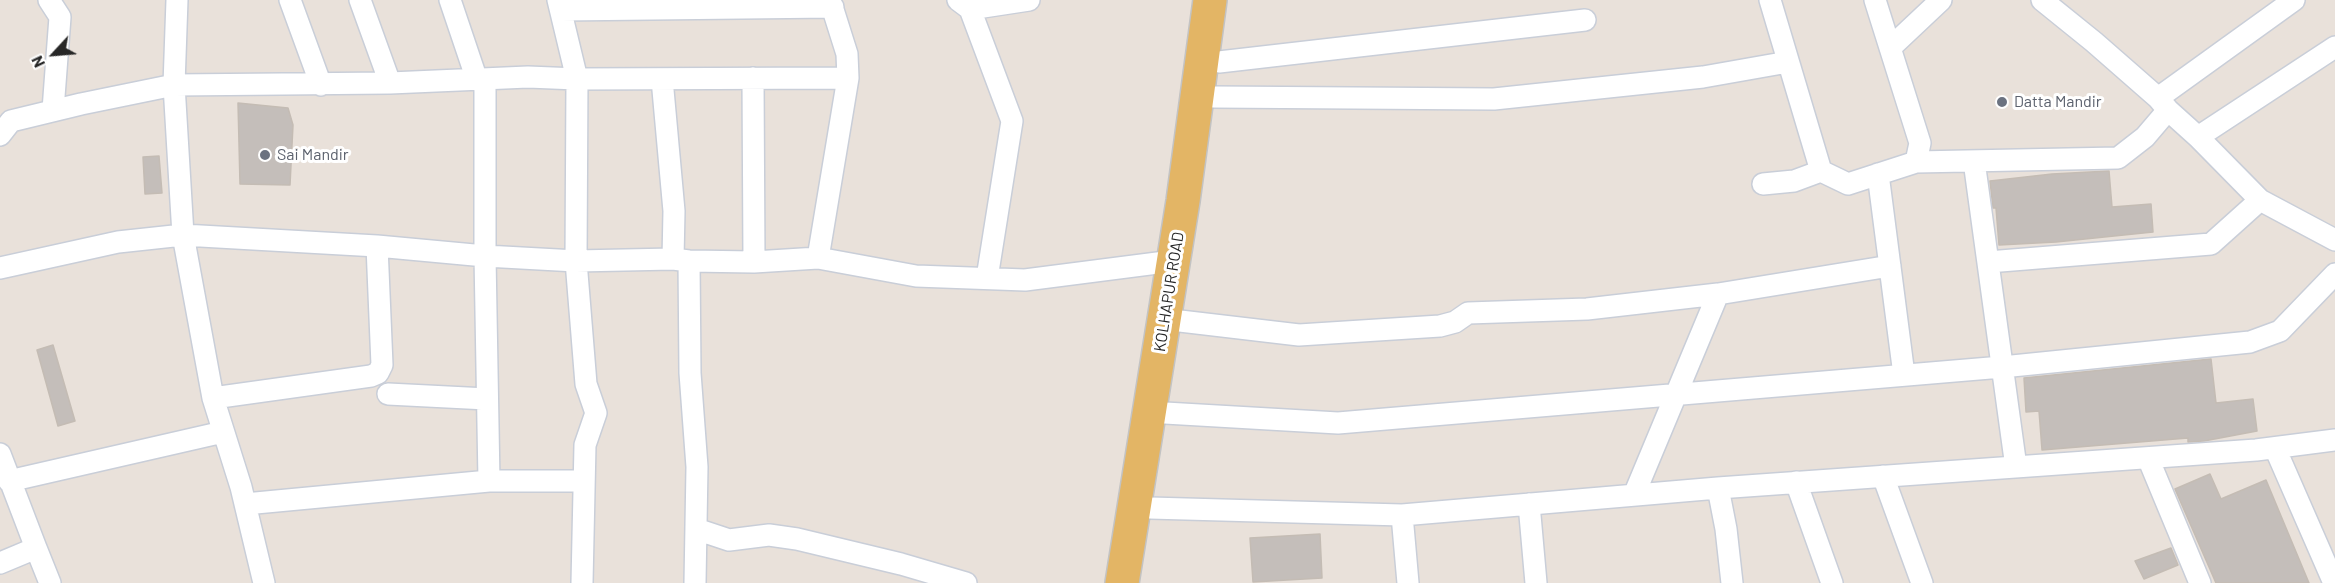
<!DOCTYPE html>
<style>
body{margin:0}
#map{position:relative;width:2335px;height:583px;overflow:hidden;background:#e9e1da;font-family:Barlow,sans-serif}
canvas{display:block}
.north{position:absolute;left:24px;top:24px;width:60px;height:60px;-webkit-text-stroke:4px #fff;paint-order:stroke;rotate:244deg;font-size:16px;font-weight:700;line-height:24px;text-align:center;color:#272727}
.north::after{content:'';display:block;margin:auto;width:21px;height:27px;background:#272727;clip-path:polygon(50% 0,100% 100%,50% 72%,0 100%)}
</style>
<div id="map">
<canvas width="2335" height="583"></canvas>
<div class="north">N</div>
</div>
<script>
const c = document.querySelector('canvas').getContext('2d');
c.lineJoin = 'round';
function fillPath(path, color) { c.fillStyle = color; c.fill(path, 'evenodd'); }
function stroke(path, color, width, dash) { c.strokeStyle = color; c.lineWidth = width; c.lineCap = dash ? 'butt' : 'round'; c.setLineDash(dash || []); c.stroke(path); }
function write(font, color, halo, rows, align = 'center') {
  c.font = font + ' Barlow,sans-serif'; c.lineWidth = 6; c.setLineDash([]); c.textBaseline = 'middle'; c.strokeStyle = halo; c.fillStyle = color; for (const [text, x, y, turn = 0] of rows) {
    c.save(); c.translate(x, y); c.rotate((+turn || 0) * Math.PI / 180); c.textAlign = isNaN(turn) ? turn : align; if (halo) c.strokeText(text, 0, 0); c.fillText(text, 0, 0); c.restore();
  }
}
const building = new Path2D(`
 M238,103L288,108L293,125L290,185L240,184Z
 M159,156L162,193L145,194L143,157Z
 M2109,171L2112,207L2151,204L2153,232L2056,242L1999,245L1996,208H1993L1990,181L2052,174Z
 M53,345L75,421L58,426L37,350Z
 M2211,359L2216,403L2253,399L2257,431L2204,441L2188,442V438L2042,450L2039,411L2026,412L2024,378Z
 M2210,474L2221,499L2266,480L2309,583H2216L2175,489Z
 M1320,534L1322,578L1253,582L1250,538Z
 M2171,548L2178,565L2144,579L2135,561Z`);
fillPath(building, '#c4beba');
stroke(building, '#c4bcb4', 1.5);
const street = new Path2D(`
 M49,0L60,17L53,110
 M290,0L321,85
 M360,0L390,83
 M450,0L477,80
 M558,0L577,79L576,261L586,384L596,413L585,445L582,583
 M958,0L970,9L1029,0
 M1770,0L1821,171L1848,184L1916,162L1920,143L1875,0
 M970,9L1012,121L987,278
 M561,10L833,7
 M1890,48L1941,0
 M1219,62L1585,20
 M753,78L754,262
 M662,79L674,211L673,259
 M485,80V256L489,481
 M1213,97L1494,99L1703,77L1788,62
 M2158,98L2294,0
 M2168,110L2198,137L2260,200L2335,240
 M0,135L11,121L81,104L174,85L177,0
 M2198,137L2335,47
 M1974,161L2016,467
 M1916,162L2118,158L2145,137L2168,110L2158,98L2094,42L2042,0
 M1878,174L1904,375
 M1763,184L1794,181L1821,171
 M818,258L848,78L847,54L830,0
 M689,261L690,373L697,467L695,583
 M1988,262L2211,244L2260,200
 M0,268L118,242L183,235L377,246L485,256L576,261L673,259L689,261L754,262L818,258L916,276L1025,280L1173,261
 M1180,321L1299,335L1440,326L1455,322L1468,313L1587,309L1718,294L1890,266
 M388,394L487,399
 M213,398L371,376L378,373L382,365L377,246
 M1165,413L1338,423L2002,367L2250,342L2280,331L2335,274
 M2275,448L2334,583
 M0,454L36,548L0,563
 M2148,458L2200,583
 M1883,476L1922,583
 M9,481L223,432
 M1796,482L1832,583
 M1718,488L1726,529L1732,583
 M1634,495L1718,294
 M245,504L489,481H584
 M1529,504L1536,583
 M1150,508L1402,515L1718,488L2256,450L2335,440
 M1402,515L1408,583
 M696,529L729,540L769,535L797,539L901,564L966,583
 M36,548L50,583
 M264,583L241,487L213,398L183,235L174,85L390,83L528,77L577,79L848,78`);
const primary = new Path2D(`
 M1122,583L1183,201L1210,0`);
stroke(street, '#c9ced8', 24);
stroke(primary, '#c3c3c3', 36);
stroke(street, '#fff', 21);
stroke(primary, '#e3b565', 33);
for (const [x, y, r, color] of [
 [2002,102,6,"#6b7280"],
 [265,155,6,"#6b7280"]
]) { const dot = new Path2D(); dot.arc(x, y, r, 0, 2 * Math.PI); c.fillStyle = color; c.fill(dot); stroke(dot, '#fff', 2); }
write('16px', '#5b616d', '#fff', [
 ["Datta Mandir",2014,102],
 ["Sai Mandir",277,155]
], 'left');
write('16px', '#272727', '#fff', [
 ["KOLHAPUR ROAD",1169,292,-81]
]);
</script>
